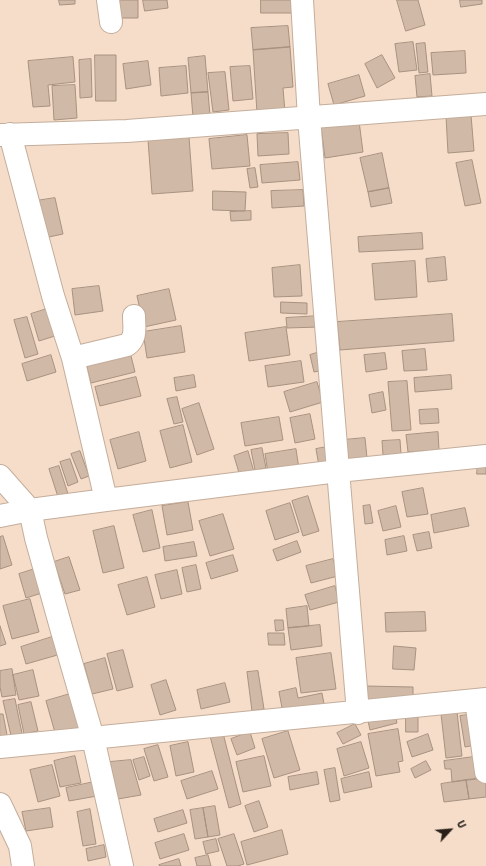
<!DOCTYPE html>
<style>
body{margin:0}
#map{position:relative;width:486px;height:866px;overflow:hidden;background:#f5ddca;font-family:"Source Sans 3",sans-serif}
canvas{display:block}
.north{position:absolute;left:430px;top:810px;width:40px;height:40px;-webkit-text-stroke:3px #f5ddca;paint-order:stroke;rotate:64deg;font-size:11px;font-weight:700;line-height:16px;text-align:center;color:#271f18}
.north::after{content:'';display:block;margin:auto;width:14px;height:18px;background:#271f18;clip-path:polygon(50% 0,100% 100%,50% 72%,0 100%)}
</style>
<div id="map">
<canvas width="486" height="866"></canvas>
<div class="north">U</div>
</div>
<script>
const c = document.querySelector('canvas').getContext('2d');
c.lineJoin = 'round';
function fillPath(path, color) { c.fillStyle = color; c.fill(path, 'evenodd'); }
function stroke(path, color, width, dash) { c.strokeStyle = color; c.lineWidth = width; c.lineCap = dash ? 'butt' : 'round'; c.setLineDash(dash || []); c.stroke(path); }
const building = new Path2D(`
 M59,0H75V4L60,5Z
 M116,0H138V18H116Z
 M143,0H167L168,8L145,11Z
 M261,0H291L292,13H261Z
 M397,0H418L425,25L406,31Z
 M460,0H482V4L461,7Z
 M288,26L290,47L253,50L251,28Z
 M413,42L417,70L399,72L395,44Z
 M425,43L428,72L419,73L416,44Z
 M290,47L293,87L283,88L285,112L257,113L253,50Z
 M465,51L466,73L433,75L431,53Z
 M95,55H116V101H96Z
 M382,55L395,78L377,88L365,64Z
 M205,56L208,92L191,93L188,58Z
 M73,57L75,82L48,85L50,106L33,107L28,61Z
 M91,59L92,97L80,98L79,60Z
 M148,61L151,85L126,89L123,64Z
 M186,66L188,93L161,96L159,68Z
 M250,66L253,99L233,101L230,67Z
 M225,72L229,110L213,112L208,73Z
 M430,74L432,96L417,97L415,76Z
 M359,75L365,96L334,105L328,84Z
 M75,85L77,118L54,120L52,86Z
 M208,92L210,116L193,117L191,93Z
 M471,115L474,151L448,153L446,116Z
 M359,121L363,152L325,158L321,127Z
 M288,133L289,154L258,156L257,134Z
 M247,135L250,166L212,169L209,139Z
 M189,137L193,191L152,194L148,140Z
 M382,153L389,188L368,192L360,158Z
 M472,160L481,203L465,206L456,163Z
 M298,162L300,180L262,183L260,165Z
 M255,168L258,187L250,188L247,169Z
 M389,188L392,203L371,207L368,192Z
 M303,190L304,206L272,208L271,191Z
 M213,191L246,192L245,211L213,210Z
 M55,198L63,234L44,238L36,201Z
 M251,211V220L231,221L230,212Z
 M422,233L423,249L359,252L358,237Z
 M445,257L447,280L428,282L426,259Z
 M415,261L417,297L375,300L372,264Z
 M300,265L302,296L274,297L272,268Z
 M99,286L103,311L75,315L72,289Z
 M169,289L176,320L144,327L137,296Z
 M281,302L307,303V314L281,313Z
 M50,308L58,335L39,341L31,314Z
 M452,314L454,341L340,350L337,322Z
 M319,316V327L287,328L286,318Z
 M27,317L38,354L25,358L14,320Z
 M181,326L185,352L147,358L143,332Z
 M286,327L290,355L249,361L245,333Z
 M425,349L427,370L404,371L402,351Z
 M130,352L135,372L91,383L86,364Z
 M320,352L324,370L314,372L310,355Z
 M385,353L387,369L366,372L364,355Z
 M51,355L56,372L27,381L22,364Z
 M301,361L304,382L268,387L265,366Z
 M194,375L196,387L176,391L174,378Z
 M451,375L452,389L415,392L414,378Z
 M136,377L141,396L100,406L95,387Z
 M407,381L411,430L392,431L388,382Z
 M317,382L323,402L290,412L284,392Z
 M383,392L386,410L372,413L369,395Z
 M177,397L183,422L174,424L167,399Z
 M199,403L214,449L197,455L182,409Z
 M438,409L439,423L420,424L419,410Z
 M310,414L315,439L295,443L290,418Z
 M279,417L283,440L245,446L241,423Z
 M183,425L192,462L170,468L160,431Z
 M139,432L146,461L118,469L110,440Z
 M438,432L439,450L408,452L406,435Z
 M365,438L367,458L346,460L343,440Z
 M400,440L401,454L383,455L382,441Z
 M327,447L329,464L319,466L316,449Z
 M262,448L266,468L255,470L251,450Z
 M296,449L299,469L268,473L265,454Z
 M80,451L89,476L81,479L71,454Z
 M248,451L254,472L240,476L234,456Z
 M70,459L78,482L68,486L60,462Z
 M478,464H486V474H477Z
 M59,466L70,500L60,503L49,469Z
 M423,488L428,514L407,517L402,492Z
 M308,496L319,531L303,536L292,501Z
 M188,502L193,530L167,535L162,506Z
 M290,503L299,532L275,540L266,511Z
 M370,505L373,523L365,524L363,506Z
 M396,506L401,527L383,531L378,511Z
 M465,508L469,526L434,533L431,515Z
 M152,510L160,548L143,552L133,515Z
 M223,514L234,549L210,556L199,521Z
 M114,526L124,568L103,573L93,531Z
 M429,532L432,548L417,551L413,535Z
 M3,536L12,565L0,569V537Z
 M404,536L407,551L387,555L385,540Z
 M297,541L301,552L277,561L273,550Z
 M194,542L197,556L165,561L163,547Z
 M233,555L238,571L211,579L206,563Z
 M69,557L80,590L65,594L54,562Z
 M333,559L338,576L311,583L306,566Z
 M196,565L201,589L187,592L182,568Z
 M38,568L45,592L26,598L19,574Z
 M177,570L182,594L161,599L155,575Z
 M147,577L155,607L127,615L118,585Z
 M335,586L339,602L310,610L305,595Z
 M30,599L39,632L12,639L3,606Z
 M307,606L309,626L288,628L286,609Z
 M425,612L426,631L386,632L385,613Z
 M275,620H283L284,630L276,631Z
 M320,625L322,646L291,650L288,628Z
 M0,626L6,644L0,646Z
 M268,633H284L285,645H269Z
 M55,636L61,654L26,664L21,647Z
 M394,646L416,648L414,670L393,669Z
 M123,650L133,687L117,691L107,654Z
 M331,653L336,689L301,693L296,658Z
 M105,658L113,689L92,694L84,664Z
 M12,669L16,695L2,697L0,687V671Z
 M33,670L39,696L19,700L13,675Z
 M258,671L264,709L252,711L247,672Z
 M166,680L176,710L160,715L151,685Z
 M225,683L230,702L201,709L197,690Z
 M365,686L413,687V702L365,700Z
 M296,688L298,698L322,693L324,704L283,713L279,692Z
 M70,694L81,729L56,736L46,701Z
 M15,699L23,738L12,740L3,701Z
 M31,702L38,731L24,734L18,705Z
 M457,712L462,756L446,758L441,714Z
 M0,714H3L8,740L0,741Z
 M395,714L397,723L370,730L368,721Z
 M476,714L481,744L465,747L460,716Z
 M406,715H418V732H406Z
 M355,724L361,735L343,744L337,733Z
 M398,729L403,761L398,762L400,772L376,776L368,734Z
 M288,731L300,770L274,778L262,739Z
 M250,732L255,748L237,755L231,739Z
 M223,733L241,804L229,808L210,736Z
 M428,734L433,750L412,757L407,742Z
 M188,742L194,772L176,776L170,746Z
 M361,742L369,768L344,776L337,749Z
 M158,745L168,777L154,781L144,749Z
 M75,756L81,783L60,787L54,761Z
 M264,756L271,786L243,792L236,762Z
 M481,756L484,778L452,782L451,769H445L444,761Z
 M144,757L150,776L139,780L133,760Z
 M131,760L141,795L118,799L110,762Z
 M426,761L431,770L415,778L411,769Z
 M52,765L60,796L38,802L30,770Z
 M335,768L340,800L330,802L324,770Z
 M212,771L218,789L187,799L181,781Z
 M317,772L319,784L290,790L288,777Z
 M369,772L372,787L344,793L341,779Z
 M486,778V797L469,799L466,780Z
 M466,780L469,799L444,802L441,784Z
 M94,782L97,796L69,801L66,788Z
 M259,801L268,827L254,832L245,806Z
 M215,806L220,835L208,837L203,808Z
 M50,808L53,827L26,831L22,812Z
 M203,808L208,837L195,839L190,810Z
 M90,809L96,844L83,846L77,812Z
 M183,810L187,823L158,832L154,819Z
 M282,830L288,854L247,865L241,842Z
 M184,834L189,850L160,859L155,843Z
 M234,834L244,864L238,866H227L218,839Z
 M216,839L219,851L206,854L203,842Z
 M104,845L106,857L88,861L86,849Z
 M208,855L211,866H197L195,858Z
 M179,859L181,866H160L159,865Z`);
fillPath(building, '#d0b9a6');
stroke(building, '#a89280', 1);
const minor = new Path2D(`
 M108,0L111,22
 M302,0L309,118L358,713
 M10,134L53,296L73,358L106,500
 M0,135L127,131L486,104
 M73,358L127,345C137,338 134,327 134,316
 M0,476L30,510L36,538L62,631L93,738L122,866
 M0,516L30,510L106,500L338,471L486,456
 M476,700L486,772
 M0,747L486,699
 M0,804L20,846L23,866`);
stroke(minor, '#c4ad9b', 24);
stroke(minor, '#fff', 22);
</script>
